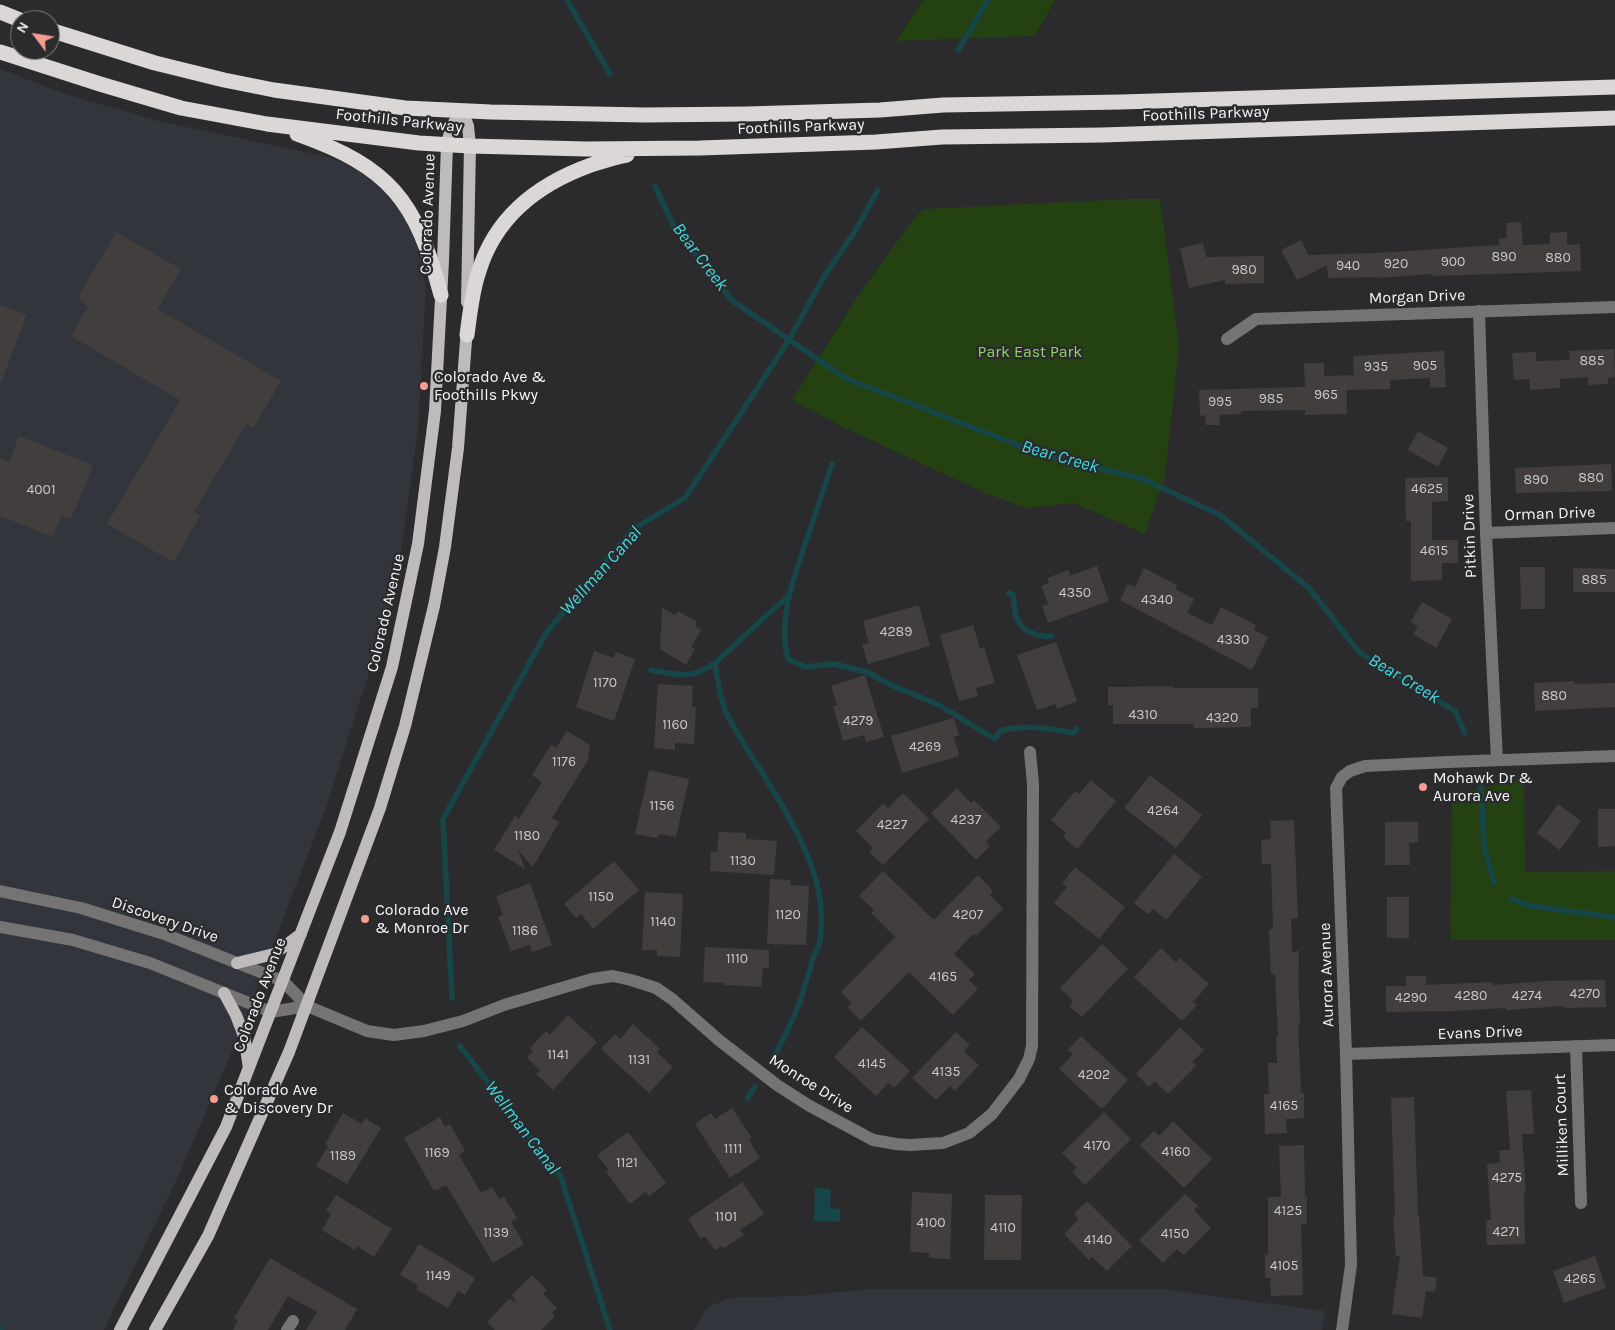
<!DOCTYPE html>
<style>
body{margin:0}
#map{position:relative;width:1615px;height:1330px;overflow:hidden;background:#2b2b2e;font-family:Karla,sans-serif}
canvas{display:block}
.north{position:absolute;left:10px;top:10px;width:50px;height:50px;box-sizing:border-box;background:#2b2b2e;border:1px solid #7b7c7e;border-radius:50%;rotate:301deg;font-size:14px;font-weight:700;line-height:20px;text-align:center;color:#f4f5f6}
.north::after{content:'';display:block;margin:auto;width:18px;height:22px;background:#f59c90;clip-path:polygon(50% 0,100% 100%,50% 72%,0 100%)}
</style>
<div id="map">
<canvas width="1615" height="1330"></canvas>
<div class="north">N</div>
</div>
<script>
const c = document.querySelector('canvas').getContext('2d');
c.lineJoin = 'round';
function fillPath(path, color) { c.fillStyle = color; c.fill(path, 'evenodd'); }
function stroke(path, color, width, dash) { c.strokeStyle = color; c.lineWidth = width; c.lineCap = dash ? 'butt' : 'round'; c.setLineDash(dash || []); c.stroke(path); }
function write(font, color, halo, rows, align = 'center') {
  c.font = font + ' Karla,sans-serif'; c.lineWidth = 4.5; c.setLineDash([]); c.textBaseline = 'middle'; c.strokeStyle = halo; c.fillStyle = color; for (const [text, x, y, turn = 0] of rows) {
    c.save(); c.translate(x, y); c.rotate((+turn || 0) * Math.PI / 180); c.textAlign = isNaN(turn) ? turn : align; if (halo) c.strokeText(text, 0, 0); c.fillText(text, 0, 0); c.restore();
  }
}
fillPath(new Path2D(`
 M0,69L63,93L158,121L320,155L339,161L360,172L384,191L404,216L419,248L426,289L418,429L396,588L326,807L236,1042L182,1168L104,1330H0Z
 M872,1289H1162L1325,1311L1322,1330H694L707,1308L729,1298L798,1296Z`), '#33353d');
fillPath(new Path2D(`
 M923,0H1055L1035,36L896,41Z
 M1129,199H1160L1179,346L1165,476L1145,534L1074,503L1026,508L985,493L841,426L792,400L858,296L914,218L924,209Z
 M1524,779L1525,872L1615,871V940H1450L1452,795Z`), '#244112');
fillPath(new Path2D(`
 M815,1188L831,1189L830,1208L840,1209V1222L814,1221Z`), '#174649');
stroke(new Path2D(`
 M567,0L610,74
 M958,50L988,0
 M655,186L675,229L733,301L845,378L1041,454L1143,479L1220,515L1309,588L1360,653L1455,711L1465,733
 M832,464C824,489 815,514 807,538C795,575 777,620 788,659L805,667L834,664L867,672L891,685L939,705L995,739L1000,731C1025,724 1047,728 1073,733L1077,729
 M1009,593L1013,595C1014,602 1014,609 1016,616C1020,631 1038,638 1052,636
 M715,663C718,683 721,705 731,722C765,783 828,858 821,930C820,940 820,947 814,955L800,1002L786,1034L771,1062
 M651,670C678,674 690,681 715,663L788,596
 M1481,787L1484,846L1494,882
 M1512,899L1530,906L1615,917
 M452,998L443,819L546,633L632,530L685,498L789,340L823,278L855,231L878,190
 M460,1046L561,1177L610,1330
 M748,1098L755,1087
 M0,1328L1,1330`), '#174649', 5.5);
fillPath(new Path2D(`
 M1521,222L1523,245L1550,244V233L1567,232V245L1580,244L1581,271L1433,276L1432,274L1378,278V277L1328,278L1327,265L1297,280L1281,250L1301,240L1308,255L1377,253L1499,245V238H1507L1506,223Z
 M116,232L181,269L158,309L281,381L253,428L246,424L194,512L200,516L173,562L107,524L180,400L71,336L88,307L78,297Z
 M1203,243L1206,257L1264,256V283L1225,284V280L1189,288L1180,248Z
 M0,305L27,315L1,382H0Z
 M1614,349L1615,377L1608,378V384L1588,385V377L1560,379V388L1530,390V379L1514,380L1512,353L1536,352V361L1570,360L1569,351Z
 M1444,351L1446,387L1430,388V378L1390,380V389L1347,390V414L1305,415V410L1241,411V414L1219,415L1220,425H1206L1205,415L1200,416L1199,390L1305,387L1304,363H1324V376L1354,375L1353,356Z
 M1418,431L1448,448L1438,467L1408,450Z
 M19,436L93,465L71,519L61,515L53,537L0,516V458L9,462Z
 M1611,464L1612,491L1516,493L1515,468Z
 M1448,477V501L1432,502V540H1458V563H1442V580L1411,581V521H1406L1405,478Z
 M1097,566L1109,601L1048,623L1042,606L1048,604L1041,586L1049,583L1047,578L1069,570L1070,576Z
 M1520,567H1545V609H1521Z
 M1144,568L1177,585L1175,589L1194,599L1187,613L1212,625L1221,607L1256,625L1254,630L1268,637L1252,670L1120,600L1128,584L1135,587Z
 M1573,568L1615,569V592H1573Z
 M1422,602L1452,619L1436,648L1413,634L1418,626L1411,622Z
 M919,605L930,646L868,664L862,644L869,643L863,621Z
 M662,608L675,615L678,611L697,622L695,626L701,630L691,647L695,649L686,665L660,649Z
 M973,625L980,649L984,647L995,683L976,688L978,696L959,701L940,635Z
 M1056,642L1077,701L1057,709L1056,704L1037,710L1017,655Z
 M594,651L614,658L616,652L635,659L614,721L576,707Z
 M865,675L884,737L866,742L864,735L843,741L833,706L837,705L831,686Z
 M1574,681V684L1615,683V707L1535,711L1534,683Z
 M658,684L693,686L692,707H696L694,744L675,743V750L654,748Z
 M1173,686V688H1258V708H1251V727L1194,728V724H1113V705H1108V687Z
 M954,718L959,735L954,737L959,756L902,773L891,736Z
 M567,731L590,745L588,760L552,818L559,822L533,867L518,850L525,869L494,850L515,816L519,819L542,782L532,775L551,745L556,748Z
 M649,770L689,779L676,837L659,834L657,838L635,834Z
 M1150,775L1202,815L1176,848L1124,808Z
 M1091,780L1116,801L1077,849L1063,837L1066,833L1051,820L1075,791L1079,794Z
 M957,788L971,803L974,800L1001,827L986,841L990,846L976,860L931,813Z
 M903,793L929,819L883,865L869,852L873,848L856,831L883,803L888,808Z
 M1558,804L1581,821L1560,850L1537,833Z
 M1598,809H1615V846L1598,847Z
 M1294,820L1298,918L1291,919L1292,952L1299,951V970L1298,971L1300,1025H1298L1301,1093H1304V1118L1286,1119L1287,1133L1265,1134L1264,1094H1269L1268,1063H1277L1276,1036H1278L1275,974H1271L1269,929H1273L1271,864H1262L1261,840L1271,839L1270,821Z
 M1385,822H1418V842L1409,843L1410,865H1385Z
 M719,832L746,833V839L777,841L774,875L710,871L711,851L717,852Z
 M1174,854L1202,877L1166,920L1153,909L1148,914L1134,903Z
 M614,861L639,890L593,929L581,914L576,918L564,904Z
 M1075,867L1125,907L1099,939L1054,903L1067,887L1062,883Z
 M883,871L934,920L978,875L993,891L990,895L1003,909L976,936L973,934L954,954L975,974L969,980L978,989L953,1015L909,972L861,1021L847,1007L852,1003L841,992L895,937L871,913L874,910L859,896Z
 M770,879L791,880L790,885L809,886L806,945L767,944Z
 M530,883L552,945L532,952L530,945L511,951L498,917L503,915L496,896Z
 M645,892L683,894L680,957L657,956V950H642Z
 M1387,897H1409V938H1387Z
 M1102,944L1128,969L1082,1017L1069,1006L1073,1001L1060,988Z
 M705,947L769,950V968H763L761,987L724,985V983L703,982Z
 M1161,948L1176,962L1180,958L1209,984L1193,1002L1197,1005L1182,1021L1134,977Z
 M1406,976H1426V985L1492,982L1493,985L1547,981L1605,980L1606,1007L1564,1008V1006L1506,1010V1008L1453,1011L1386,1012V986H1406Z
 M568,1015L597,1042L553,1090L536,1074L540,1070L527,1058L533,1051L530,1048L546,1031L550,1035Z
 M633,1024L660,1049L657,1052L673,1067L649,1093L601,1049L615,1034L620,1039Z
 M862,1027L910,1071L894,1088L888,1083L876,1096L834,1057Z
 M1180,1027L1204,1050L1192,1062L1196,1066L1168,1094L1155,1081L1149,1087L1136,1074Z
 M956,1032L970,1045L964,1051L979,1065L955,1091L950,1086L936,1100L912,1078Z
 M1081,1036L1128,1080L1102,1109L1059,1069L1073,1054L1068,1050Z
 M1531,1090L1534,1134H1522L1526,1192L1524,1193L1525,1244L1487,1245L1486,1220H1491L1487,1164L1500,1163L1499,1150H1510L1506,1091Z
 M1414,1097L1418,1216H1419L1423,1276L1437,1278L1435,1292L1426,1291L1422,1318L1392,1314L1400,1256H1396L1393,1217H1395L1391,1098Z
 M732,1108L752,1138L749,1140L760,1158L730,1178L695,1124L711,1113L715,1119Z
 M1104,1112L1131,1139L1085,1185L1072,1172L1077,1168L1062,1153Z
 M343,1113L362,1124L365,1118L381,1128L347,1184L316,1166L328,1146L325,1144Z
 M440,1117L445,1127L450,1124L465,1151L459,1155L481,1193L492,1187L499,1199L504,1197L517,1218L511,1222L524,1244L493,1263L446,1185L434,1191L404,1138Z
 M1173,1121L1212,1159L1184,1188L1140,1145L1154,1131L1159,1136Z
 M628,1132L666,1183L649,1196L645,1192L630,1204L606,1172L609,1170L597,1155Z
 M1304,1145L1305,1197H1307V1224H1301L1303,1295L1271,1296L1270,1278H1265V1255H1268V1197H1281L1279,1146Z
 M742,1182L764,1214L740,1230L744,1235L724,1248L722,1246L715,1250L705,1236L701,1239L688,1219Z
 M912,1192L952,1194L950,1259L929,1258V1253L910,1252Z
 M1185,1194L1198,1206L1194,1210L1211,1228L1184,1255L1177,1249L1163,1263L1139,1240Z
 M336,1195L392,1229L374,1257L357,1246L355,1250L322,1230L331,1214L326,1211Z
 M985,1195H1022L1021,1260H984Z
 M1087,1201L1132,1246L1107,1271L1092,1257L1089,1260L1064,1234L1079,1219L1074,1214Z
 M419,1244L475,1278L465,1295L458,1291L448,1308L416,1289L418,1285L400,1275Z
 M1595,1256L1606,1288L1564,1303L1553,1271Z
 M270,1258L357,1309L345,1330H306L317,1312L288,1296L268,1330H233L238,1321L234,1318Z
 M532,1275L547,1290L543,1294L557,1308L552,1313L555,1316L541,1330H495L487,1322L509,1299L517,1303L512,1295Z`), '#413e3d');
stroke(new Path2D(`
 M1479,311L1486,533L1497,760
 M1227,339L1256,319L1615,307
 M1486,533L1615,528
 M0,891L81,908L164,934L283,981L307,1006
 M0,927L73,940L150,963L271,1012L307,1006L367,1031L394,1035L424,1031L463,1021L504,1005L592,979L613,976L631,980L656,988L672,999L720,1041L777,1085L808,1105L873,1140L896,1144L910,1145L943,1143L969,1133L992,1114L1019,1079L1029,1059L1032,1046L1033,784L1030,752
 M1576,1046L1581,1203
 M1346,1054L1615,1045
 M287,1330L293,1321
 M1342,1330L1351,1265L1346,1054L1336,788L1342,777L1350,771L1365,766L1448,762L1615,756`), '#757373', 12);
stroke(new Path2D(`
 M237,963L274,954L301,934
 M224,993L236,1015L244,1036L249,1068
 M120,1330L226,1127L340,832L392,667L418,544L435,411L443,261L447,144C450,131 453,121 462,111L468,126L470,146L467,302
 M155,1330L208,1236L289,1052L380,808L405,726L434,606L445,547L458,448L467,327`), '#bebbba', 12);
stroke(new Path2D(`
 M0,12L20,20
 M50,30L155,63L224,80L274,90L405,108L491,112L645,115L747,114L880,110L943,105L1121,102L1615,87
 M0,52L100,84L181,108L267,124L419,143L470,146L586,149L700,148L876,142L942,137L1102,135L1615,118
 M297,134C390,167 416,200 441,295
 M467,335C470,313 472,291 479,271C496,216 538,184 591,165C603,161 615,157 627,155`), '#dbd7d7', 15);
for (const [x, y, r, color] of [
 [424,386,5,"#f59c90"],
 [1423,787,5,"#f59c90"],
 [365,919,5,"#f59c90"],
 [214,1099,5,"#f59c90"]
]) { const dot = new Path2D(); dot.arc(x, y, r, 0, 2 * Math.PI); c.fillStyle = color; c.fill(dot); stroke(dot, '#2b2b2e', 2); }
write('14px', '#c7c7c8', null, [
 ["890",1504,257],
 ["880",1558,258],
 ["900",1453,262],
 ["920",1396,264],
 ["940",1348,266],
 ["980",1244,270],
 ["885",1592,361],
 ["905",1425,366],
 ["935",1376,367],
 ["965",1326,395],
 ["985",1271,399],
 ["995",1220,402],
 ["880",1591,478],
 ["890",1536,480],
 ["4625",1427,489],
 ["4001",41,490],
 ["4615",1434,551],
 ["885",1594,580],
 ["4350",1075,593],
 ["4340",1157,600],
 ["4289",896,632],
 ["4330",1233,640],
 ["1170",605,683],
 ["880",1554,696],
 ["4310",1143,715],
 ["4320",1222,718],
 ["4279",858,721],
 ["1160",675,725],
 ["4269",925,747],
 ["1176",564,762],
 ["1156",662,806],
 ["4264",1163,811],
 ["4237",966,820],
 ["4227",892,825],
 ["1180",527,836],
 ["1130",743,861],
 ["1150",601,897],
 ["1120",788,915],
 ["4207",968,915],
 ["1140",663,922],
 ["1186",525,931],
 ["1110",737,959],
 ["4165",943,977],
 ["4270",1585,994],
 ["4280",1471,996],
 ["4274",1527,996],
 ["4290",1411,998],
 ["1141",558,1055],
 ["1131",639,1060],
 ["4145",872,1064],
 ["4135",946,1072],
 ["4202",1094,1075],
 ["4165",1284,1106],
 ["4170",1097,1146],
 ["1111",733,1149],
 ["4160",1176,1152],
 ["1169",437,1153],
 ["1189",343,1156],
 ["1121",627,1163],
 ["4275",1507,1178],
 ["4125",1288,1211],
 ["1101",726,1217],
 ["4100",931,1223],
 ["4110",1003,1228],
 ["4271",1506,1232],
 ["1139",496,1233],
 ["4150",1175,1234],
 ["4140",1098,1240],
 ["4105",1284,1266],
 ["1149",438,1276],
 ["4265",1580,1279]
]);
write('16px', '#f4f5f6', '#2b2b2e', [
 ["Foothills Parkway",1206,114,-2],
 ["Foothills Parkway",399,121,6],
 ["Foothills Parkway",801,127,-2],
 ["Colorado Avenue",428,214,-88],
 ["Morgan Drive",1417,297,-2],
 ["Orman Drive",1550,514,-2],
 ["Pitkin Drive",1470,536,-92],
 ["Colorado Avenue",386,613,-77],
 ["Discovery Drive",165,920,19],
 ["Aurora Avenue",1327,975,-92],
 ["Colorado Avenue",260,995,-69],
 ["Evans Drive",1480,1033,-2],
 ["Monroe Drive",811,1084,32],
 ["Milliken Court",1562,1125,-92]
]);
write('16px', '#90d469', '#2b2b2e', [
 ["Park East Park",1030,352]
]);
write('16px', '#f4f5f6', '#2b2b2e', [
 ["Colorado Ave &",434,377],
 ["Foothills Pkwy",434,395],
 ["Mohawk Dr &",1433,778],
 ["Aurora Ave",1433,796],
 ["Colorado Ave",375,910],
 ["& Monroe Dr",375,928],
 ["Colorado Ave",224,1090],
 ["& Discovery Dr",224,1108]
], 'left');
write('italic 18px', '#3edbe1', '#2b2b2e', [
 ["Bear Creek",700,257,53],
 ["Bear Creek",1060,457,16],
 ["Wellman Canal",601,571,-48],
 ["Bear Creek",1404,679,31],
 ["Wellman Canal",522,1128,53]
]);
</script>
